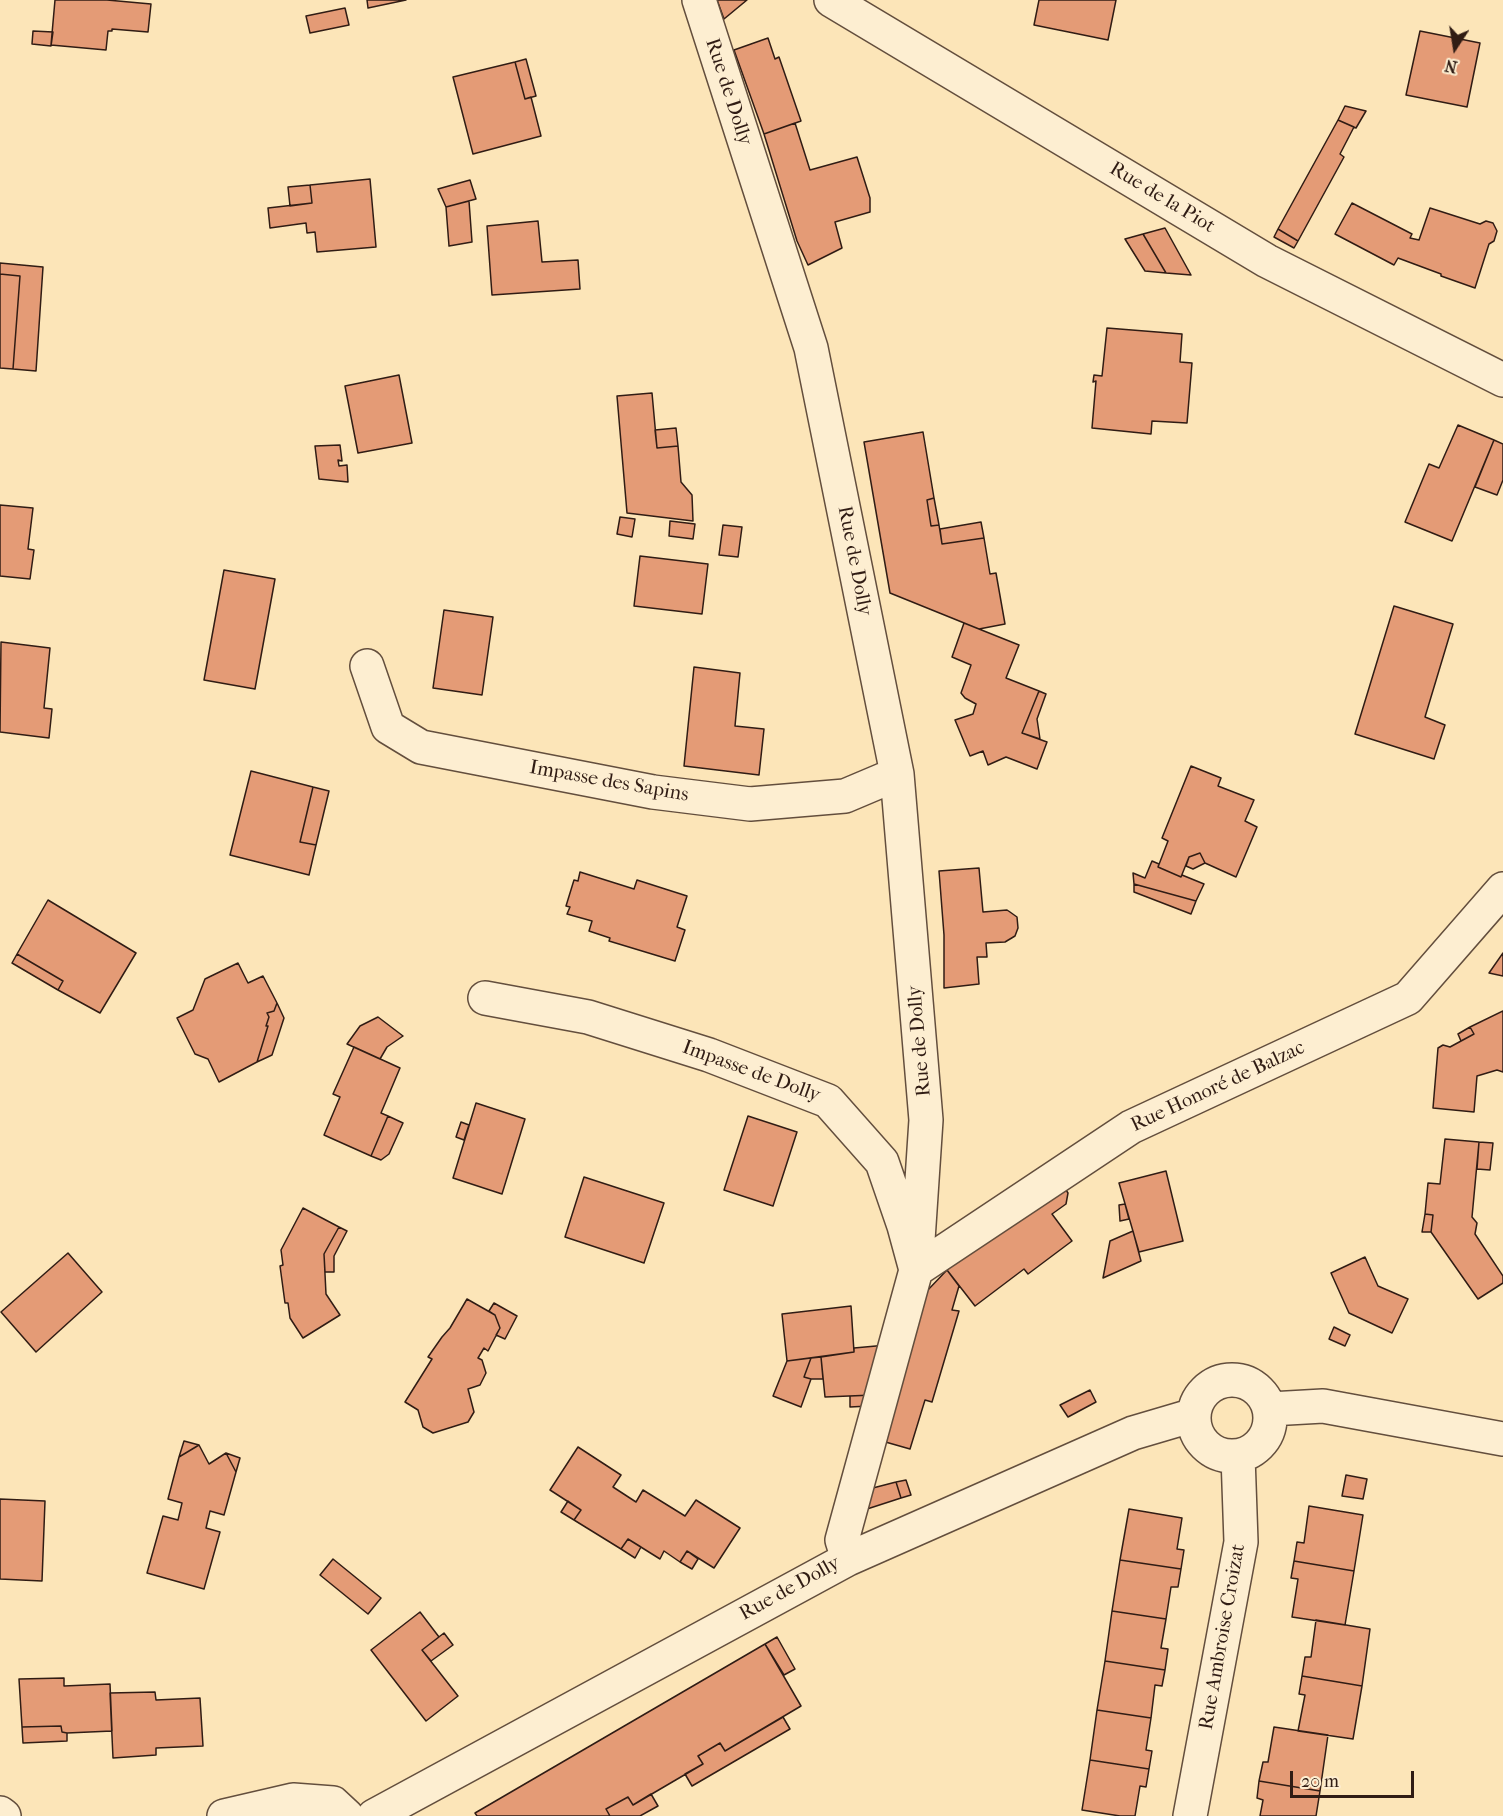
<!DOCTYPE html>
<meta charset="utf-8">
<style>
body{margin:0}
#map{position:relative;width:1503px;height:1816px;overflow:hidden;background:#fce5b8;font-family:"IM FELL French Canon",serif}
canvas{display:block}
.north{position:absolute;left:1425px;top:18px;width:60px;height:60px;-webkit-text-stroke:4px #fdeed1;paint-order:stroke;rotate:192deg;font-size:16px;font-weight:700;line-height:24px;text-align:center;color:#301c14}
.north::after{content:'';display:block;margin:auto;width:21px;height:27px;background:#301c14;clip-path:polygon(50% 0,100% 100%,50% 72%,0 100%)}
.scale{position:absolute;left:1290px;top:1771px;width:124px;height:27px;box-sizing:border-box;border:3px solid #301c14;border-top:0;padding-left:8px;font-size:18px;line-height:21px;white-space:nowrap;color:#301c14;-webkit-text-stroke:4px #fdeed1;paint-order:stroke}
</style>
<div id="map">
<canvas width="1503" height="1816"></canvas>
<div class="north">N</div>
<div class="scale">20 m</div>
</div>
<script>
const c = document.querySelector('canvas').getContext('2d');
c.lineJoin = 'round';
function fillPath(path, color) { c.fillStyle = color; c.fill(path, 'evenodd'); }
function stroke(path, color, width, dash) { c.strokeStyle = color; c.lineWidth = width; c.lineCap = dash ? 'butt' : 'round'; c.setLineDash(dash || []); c.stroke(path); }
function write(font, color, halo, rows, align = 'center') {
  c.font = font + ' "IM FELL French Canon",serif'; c.lineWidth = 4.5; c.setLineDash([]); c.textBaseline = 'middle'; c.strokeStyle = halo; c.fillStyle = color; for (const [text, x, y, turn = 0] of rows) {
    c.save(); c.translate(x, y); c.rotate((+turn || 0) * Math.PI / 180); c.textAlign = isNaN(turn) ? turn : align; if (halo) c.strokeText(text, 0, 0); c.fillText(text, 0, 0); c.restore();
  }
}
const building = new Path2D(`
 M55,0H107L151,4L148,32L112,29V31H108L106,50L51,45Z
 M367,0H406L368,8Z
 M717,0H747L724,19Z
 M1039,0H1116L1108,40L1034,25Z
 M345,8L349,25L310,33L306,16Z
 M33,31L53,32L51,46L32,44Z
 M1420,31L1480,43L1467,107L1406,95Z
 M768,38L775,59L779,57L801,121L764,134L734,50Z
 M526,59L536,96L525,99L515,62Z
 M515,62L525,99L531,97L541,136L473,154L453,77Z
 M1345,106L1366,111L1356,128L1338,120Z
 M1338,120L1354,127L1340,154L1344,157L1298,241L1278,229Z
 M795,123L810,170L857,157L870,198V212L835,222L842,248L808,265L797,241L764,134Z
 M370,179L376,247L317,252L315,232L307,233L306,223L270,228L268,208L312,203L310,185Z
 M470,180L476,199L446,207L438,189Z
 M310,185L312,203L290,206L288,187Z
 M469,201L472,242L449,246L446,207Z
 M1352,203L1412,234L1410,238L1419,240L1430,208L1480,224L1486,221L1493,223L1497,231L1494,241L1489,244L1475,288L1441,276V274L1398,258L1394,265L1335,234Z
 M538,221L542,262L578,260L580,289L492,295L487,226Z
 M1165,228L1191,275L1166,273L1143,234Z
 M1278,229L1298,241L1294,248L1274,237Z
 M1143,234L1166,273L1145,271L1125,239Z
 M0,263L43,267L36,371L13,369L20,276L0,274Z
 M0,274L20,276L13,369L0,368Z
 M1107,328L1182,334L1180,362L1192,363L1187,423L1152,421L1151,434L1092,428L1096,381L1093,382L1094,375L1102,376Z
 M399,375L412,443L358,453L345,386Z
 M652,393L657,448L678,446L681,482L692,495L693,521L627,513L617,396Z
 M1458,425L1494,440L1452,541L1405,522L1429,464L1439,468Z
 M676,428L678,446L657,448L655,430Z
 M923,432L934,498L927,500L931,526L939,525L942,544L984,538L990,574L996,573L1005,624L979,629L890,593L864,442Z
 M1494,440L1503,444V480L1497,495L1475,487Z
 M340,445L342,461L338,460L339,466L347,465L348,482L319,479L315,446Z
 M934,498L939,525L931,526L927,500Z
 M0,505L33,508L28,549L34,550L30,579L0,576Z
 M620,517L635,519L632,537L617,534Z
 M670,521L695,524L693,539L669,536Z
 M981,522L984,538L942,544L940,529Z
 M723,525L742,527L738,557L719,555Z
 M640,556L708,564L702,614L634,606Z
 M224,570L275,579L255,689L204,680Z
 M1394,606L1453,624L1425,717L1445,725L1434,759L1355,734Z
 M444,610L493,617L482,695L433,688Z
 M964,623L1019,645L1006,678L1039,691L1022,733L1047,742L1037,769L1006,757L988,765L983,751L970,756L955,720L973,714L976,704L965,698L961,693L971,665L952,657Z
 M1,642L50,648L44,708L52,709L49,738L0,732Z
 M694,667L740,673L735,726L764,729L759,775L684,766Z
 M1039,691L1046,694L1037,719L1040,739L1022,733Z
 M1191,766L1221,778L1218,786L1254,800L1245,821L1257,827L1236,877L1205,863L1200,853L1189,857L1181,877L1158,867L1168,841L1162,838Z
 M251,771L313,787L300,842L316,845L309,875L230,855Z
 M313,787L329,791L316,845L300,842Z
 M1200,853L1205,863L1193,869L1186,866L1189,857Z
 M1152,861L1159,864L1158,867L1181,877L1182,875L1204,884L1196,901L1134,884L1133,873L1145,878Z
 M979,868L983,912L1007,910L1010,912L1017,917L1018,928L1015,936L1005,942L986,943L987,957H977L979,984L944,988V935L939,871Z
 M580,872L634,889L637,880L687,896L677,927L685,930L675,961L609,941L610,938L589,931L592,921L567,914L570,907L566,906L574,880L578,881Z
 M1134,884L1196,901L1191,914L1134,892Z
 M48,900L136,953L100,1013L58,990L63,981L17,954Z
 M1503,953V976L1489,973Z
 M17,954L63,981L58,990L12,963Z
 M238,963L248,983L263,976L277,1003L274,1011L267,1013L269,1017L266,1026H268L257,1062L219,1082L208,1059L195,1054L177,1018L193,1010L205,979Z
 M277,1003L284,1018L272,1055L257,1062L268,1026H266L269,1017L267,1013L274,1011Z
 M1503,1011V1072L1497,1070L1477,1076L1474,1112L1433,1108L1438,1048L1443,1045L1450,1047L1474,1034L1470,1027Z
 M378,1017L403,1036L387,1047L380,1059L347,1044L360,1026Z
 M1470,1027L1474,1034L1461,1041L1458,1034Z
 M354,1047L400,1068L381,1113L388,1116L371,1156L324,1135L340,1097L333,1094Z
 M476,1103L525,1119L502,1194L453,1178Z
 M388,1116L403,1123L389,1154L381,1160L371,1156Z
 M748,1116L797,1132L773,1206L724,1190Z
 M461,1122L469,1125L464,1140L456,1137Z
 M1445,1139L1479,1142L1472,1217L1477,1223L1475,1234L1503,1276V1283L1478,1299L1431,1232L1433,1215L1425,1214L1428,1183L1440,1184Z
 M1479,1142L1493,1143L1490,1170L1477,1169Z
 M1166,1171L1183,1241L1139,1252L1119,1183Z
 M584,1177L664,1203L644,1263L565,1237Z
 M1059,1180L1068,1193L1066,1204L1052,1214L1072,1241L1028,1274L1024,1269L975,1306L947,1270L964,1250Z
 M1125,1204L1129,1219L1120,1221L1119,1205Z
 M303,1208L339,1227L324,1254L326,1294L340,1315L303,1338L290,1318L288,1303H285L280,1266L283,1265L281,1250Z
 M1425,1214L1433,1215L1431,1232H1422Z
 M339,1227L347,1231L334,1256V1272H325L324,1254Z
 M1133,1231L1141,1261L1103,1278L1110,1241Z
 M68,1253L102,1292L36,1352L1,1312Z
 M1365,1257L1378,1286L1408,1299L1392,1333L1349,1313L1331,1273Z
 M947,1270L959,1286L952,1310L959,1311L932,1402L925,1400L910,1449L882,1441L925,1293Z
 M467,1299L495,1315L500,1328L488,1351L484,1348L478,1358L482,1360L486,1373L480,1385L468,1389L474,1412L468,1422L433,1433L423,1427L418,1410L405,1402L432,1359L428,1357L442,1337L450,1328Z
 M494,1303L517,1316L505,1339L496,1335L500,1328L495,1315L489,1311Z
 M851,1306L854,1352L787,1361L782,1314Z
 M1334,1327L1350,1335L1345,1346L1329,1339Z
 M887,1345L873,1395L825,1397L821,1357L854,1352V1348Z
 M821,1357L823,1379H811L804,1377L811,1358Z
 M811,1358L804,1377L811,1379L801,1407L773,1396L787,1361Z
 M1090,1390L1096,1402L1068,1417L1060,1405Z
 M873,1395L869,1406L850,1407V1396Z
 M184,1441L199,1445L179,1457Z
 M199,1445L209,1464L226,1453L236,1472L224,1515L210,1511L206,1528L220,1532L204,1589L147,1573L163,1516L178,1520L182,1503L168,1499L179,1457Z
 M578,1447L621,1475L613,1487L636,1502L643,1490L685,1516L696,1500L740,1528L714,1568L687,1551L680,1562L664,1551L660,1559L628,1539L621,1549L574,1520L581,1510L550,1490Z
 M226,1453L240,1458L236,1472Z
 M1346,1475L1367,1479L1363,1499L1342,1496Z
 M906,1480L911,1495L901,1498L896,1482Z
 M896,1482L901,1498L864,1510L869,1489Z
 M0,1499L45,1501L42,1581L0,1579Z
 M568,1501L581,1510L574,1520L561,1512Z
 M1309,1506L1363,1515L1354,1571L1294,1561L1297,1542L1304,1543Z
 M1129,1509L1182,1518L1177,1549L1184,1550L1181,1569L1120,1560Z
 M628,1539L641,1547L635,1558L621,1549Z
 M687,1551L698,1559L692,1569L680,1562Z
 M333,1559L381,1598L368,1614L320,1575Z
 M1120,1560L1181,1569L1178,1587H1171L1166,1619L1112,1611Z
 M1294,1561L1354,1571L1345,1625L1292,1617L1298,1579L1291,1578Z
 M1112,1611L1166,1619L1161,1648L1168,1649L1165,1670L1105,1661Z
 M420,1612L439,1637L422,1650L458,1696L426,1721L371,1650Z
 M1316,1620L1370,1629L1362,1686L1302,1676L1305,1657H1311Z
 M444,1633L453,1645L431,1661L422,1650Z
 M777,1637L795,1669L784,1675L765,1644Z
 M765,1644L801,1706L725,1751L720,1743L698,1756L703,1764L633,1805L628,1797L606,1809L610,1816H477L475,1813Z
 M1105,1661L1165,1670L1162,1686L1155,1685L1151,1718L1097,1710Z
 M1302,1676L1362,1686L1353,1739L1298,1731L1305,1695L1299,1694Z
 M64,1678V1686L110,1684L112,1731L67,1733L62,1732L61,1726L22,1727L19,1679Z
 M155,1692L156,1700L200,1698L203,1746L156,1748V1755L113,1758L110,1693Z
 M1097,1710L1151,1718L1146,1750L1152,1751L1149,1769L1090,1760Z
 M783,1717L790,1729L692,1786L685,1774L703,1764L698,1756L720,1743L725,1751Z
 M61,1726L62,1732L67,1733V1741L23,1743L22,1727Z
 M1274,1727L1328,1735L1320,1791L1259,1781L1263,1762H1268Z
 M1090,1760L1149,1769L1146,1787L1140,1786L1135,1816H1120L1082,1810Z
 M1259,1781L1320,1791L1316,1816H1260L1263,1800L1257,1798Z
 M651,1794L658,1806L640,1816H610L606,1809L628,1797L633,1805Z`);
fillPath(building, '#e49b76');
stroke(building, '#301c14', 1.5);
const street = new Path2D(`
 M699,0L811,348L897,774L926,1120L916,1270L842,1540L848,1559
 M831,0L1267,261L1503,380
 M367,666L388,727L421,747L653,792L750,804L845,796L897,774
 M485,998L588,1017L709,1055L828,1101L882,1162L904,1226L916,1270L1131,1127L1408,998L1503,889
 M1194 1418a38 38 0 1 1 76 0a38 38 0 1 1-76 0Z
 M1270,1409L1323,1406L1503,1439
 M0,1813L4,1816
 M224,1816L293,1800L333,1803L347,1816
 M374,1816L848,1559L1133,1433L1194,1415
 M1190,1816L1241,1542L1238,1456`);
stroke(street, '#634e3d', 36);
stroke(street, '#fdeed1', 33);
write('20px', '#301c14', '#fdeed1', [
 ["Rue de Dolly",728,92,72],
 ["Rue de la Piot",1162,198,31],
 ["Rue de Dolly",854,561,79],
 ["Impasse des Sapins",609,782,10],
 ["Rue de Dolly",920,1041,-95],
 ["Impasse de Dolly",751,1072,20],
 ["Rue Honoré de Balzac",1218,1087,-25],
 ["Rue de Dolly",790,1589,-29],
 ["Rue Ambroise Croizat",1223,1637,-80]
]);
</script>
